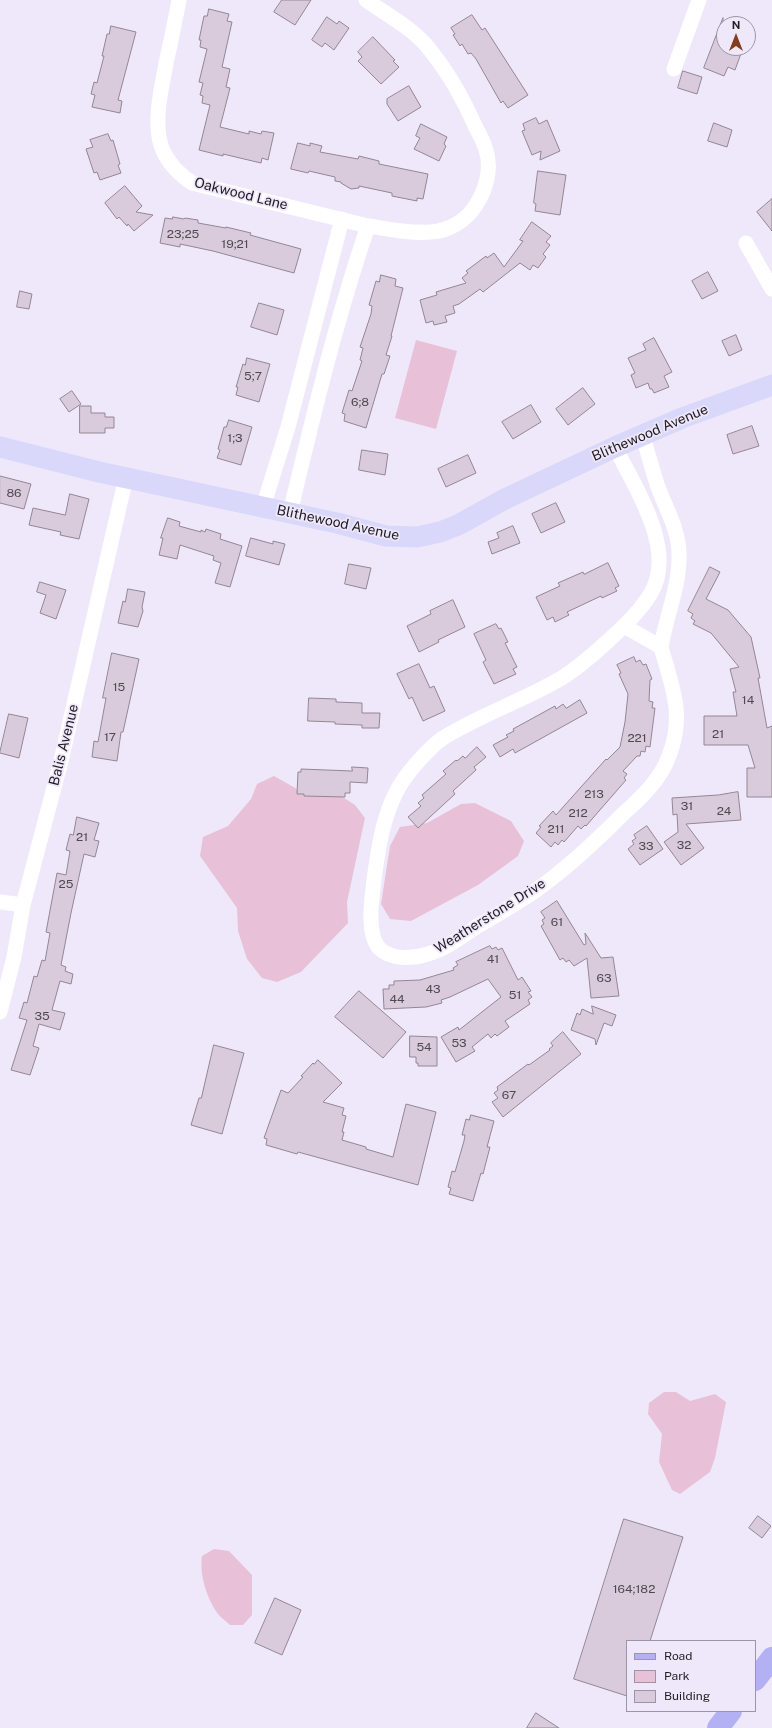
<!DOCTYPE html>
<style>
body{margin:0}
#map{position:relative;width:772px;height:1728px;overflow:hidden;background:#efe8fa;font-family:"Public Sans",sans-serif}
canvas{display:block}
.legend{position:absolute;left:626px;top:1640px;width:130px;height:72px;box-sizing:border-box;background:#efe8fa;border:1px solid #9c96a4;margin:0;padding:5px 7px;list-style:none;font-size:12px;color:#1f1c23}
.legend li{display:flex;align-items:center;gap:8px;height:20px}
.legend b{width:20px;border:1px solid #9c96a4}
.north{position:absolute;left:716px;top:16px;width:40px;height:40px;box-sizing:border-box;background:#efe8fa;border:1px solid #9c96a4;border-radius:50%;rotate:0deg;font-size:11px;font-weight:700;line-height:16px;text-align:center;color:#1f1c23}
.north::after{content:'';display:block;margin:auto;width:14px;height:18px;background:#853d1f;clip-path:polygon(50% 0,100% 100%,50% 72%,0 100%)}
</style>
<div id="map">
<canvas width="772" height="1728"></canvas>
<ul class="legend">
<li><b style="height:5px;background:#b3b0f4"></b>Road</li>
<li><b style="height:11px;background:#e8c1d8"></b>Park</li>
<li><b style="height:11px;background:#d9cbdb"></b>Building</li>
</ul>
<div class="north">N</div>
</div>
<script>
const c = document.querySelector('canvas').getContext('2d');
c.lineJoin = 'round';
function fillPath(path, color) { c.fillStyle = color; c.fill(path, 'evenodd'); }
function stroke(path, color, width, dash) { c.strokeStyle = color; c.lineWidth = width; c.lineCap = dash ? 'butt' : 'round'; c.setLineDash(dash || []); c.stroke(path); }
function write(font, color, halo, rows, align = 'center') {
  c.font = font + ' "Public Sans",sans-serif'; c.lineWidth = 3.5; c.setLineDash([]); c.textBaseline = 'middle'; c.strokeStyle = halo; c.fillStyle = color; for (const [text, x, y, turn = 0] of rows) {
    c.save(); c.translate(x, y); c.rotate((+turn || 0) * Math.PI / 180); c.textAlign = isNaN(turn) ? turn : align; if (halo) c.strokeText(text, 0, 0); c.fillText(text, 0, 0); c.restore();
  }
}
fillPath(new Path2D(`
 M416,340L457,351L436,429L395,418Z
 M274,776L297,789L341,796L355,805L365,818L347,902L348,923L301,972L277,982L262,978L247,959L238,931L237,908L200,856L203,837L228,826L251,799L257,784Z
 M475,803L511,821L524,841L518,856L478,885L411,921L390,919L381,904L390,846L400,827L427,823L461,804Z
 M664,1392H676L690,1401L715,1394L726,1402L715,1458L710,1472L680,1494L672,1490L659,1462L662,1434L648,1414L649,1403Z
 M214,1549L229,1551L252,1575V1615L243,1625H230C226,1621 221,1618 218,1614C207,1599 199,1574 202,1556Z`), '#e8c1d8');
const building = new Path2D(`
 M282,0H311L295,25L274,12Z
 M209,9L229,14L227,21L232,22L222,67L230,69L226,87L230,88L220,127L249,134V131L261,134L262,131L274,133L268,160L262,158L261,163L223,154V156L199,150L210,105L202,103L203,96L200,95L203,83L199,82L207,49L200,47L201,40H199L204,16H207Z
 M472,15L482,30L485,28L528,95L508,108L503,101L501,103L476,59L471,53L468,54L462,44L460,46L453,35L455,34L451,28Z
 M327,17L337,24L339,21L349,28L334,50L325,43L322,47L312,40Z
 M723,18L724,48H743L735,70L728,67L724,76L704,68Z
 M111,26L136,32L118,100L122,101L120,113L92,107L95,95L91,94L94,82L97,83L104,56H102L107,34H109Z
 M373,37L395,60L393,61L399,67L381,84L358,61L362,57L358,52Z
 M683,71L702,77L697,94L678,88Z
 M409,86L421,107L398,121L387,104V99Z
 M536,118L539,124L547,120L560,151L540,160L541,151L532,155L522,131L525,130L523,124Z
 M714,123L732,130L727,147L708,141Z
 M421,124L447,137L444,144L446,146L439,161L414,149L420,138L416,136Z
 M108,134L111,141L113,140L120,164L118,165L121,173L100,180L97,172L94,173L86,149L93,147L90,140Z
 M298,143L310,146V143L322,146L320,152L358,159L359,156L379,161V164L428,174L423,199L417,198V201L392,196V193L359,186V188L351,189L341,183V182L335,181V177L309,171L308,173L291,169Z
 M538,171L566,175L560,215L535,211L536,204L534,203Z
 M125,186L142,206L136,212L153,215L134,231L128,224L127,226L119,217L117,219L105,203Z
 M772,199V231L757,212Z
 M173,217L184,219L185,218L198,220V223L226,228V227L251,233L250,235L301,249L294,273L213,251L180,244V247L160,243L165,218L172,219Z
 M532,222L551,236L546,242L550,245L543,254L546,257L538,268L533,265L530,270L520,263L483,292L480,289L459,304L453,306L455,313L445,316L447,322L434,325L433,321L426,323L420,300L437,295L436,292L466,283L462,278L468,273L466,271L486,256L487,258L494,253L504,267L523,241L520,240Z
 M708,272L718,291L702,299L692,281Z
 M381,275L396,279L395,286L403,288L391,336H392L386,355L390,356L384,374H382L366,428L344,421L345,414L342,413L349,390L352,391L362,361L360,360L363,348L360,347L371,314L372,306L369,305L376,281L379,282Z
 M20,291L32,294L29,309L17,307Z
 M259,303L284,310L277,335L251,327Z
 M736,335L742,350L729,356L722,341Z
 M654,338L672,372L664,376L669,387L654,393L652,389H650L648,383L636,388L631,375L635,373L628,358L646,350L643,344Z
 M247,358L270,364L259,402L236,395L238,387H236L243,364L245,365Z
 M583,388L595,404L568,425L556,409Z
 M72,391L81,404L69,412L60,399Z
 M531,405L541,422L513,439L502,422Z
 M80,406H91V413H105V417H114V428H105V433H80Z
 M229,420L252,427L241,465L217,458L220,450L218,449L224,427H226Z
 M752,426L759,446L733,454L727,435Z
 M362,450L388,454L385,475L359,470Z
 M468,455L476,473L446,487L438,469Z
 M0,476L31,484L24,509L0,503Z
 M70,494L89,499L79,539L60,535L61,532L29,525L33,508L65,515Z
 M556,503L565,522L541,533L532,514Z
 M168,518L180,522L179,526L201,532V530L205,532L206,529L221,534L220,539L242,546L230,587L215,583L221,563L213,560L214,556L180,545L177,559L159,555L163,538H161Z
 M513,526L520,543L492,554L488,542L499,538L497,533Z
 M251,538L273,544V541L285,544L279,565L246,556Z
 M608,563L619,586L615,588L617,591L602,598L601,596L567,612L569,615L555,622L553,617L547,620L536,597L560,586L558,583L583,572L584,574Z
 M349,564L371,568L366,589L345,584Z
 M710,567L720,572L706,599L728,610L751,637L760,678H758L767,728L772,726V797H747V768H755L748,745H704V716H737L733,692H736L730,669L739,667L711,633L693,624L695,621L691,618L693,614L688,611Z
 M40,582L66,590L56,619L40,613L46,595L37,592Z
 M128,589L145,592L142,607L143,611L138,627L118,623L123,601L125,602Z
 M453,600L465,627L438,640L439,642L419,652L407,626L431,614L430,611Z
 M496,624L499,629L501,628L508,642L505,643L517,667L513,669L516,674L494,684L483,662L486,660L474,634Z
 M112,653L139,659L123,732H121L117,761L92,757L94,741L98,742L106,698H103Z
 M634,657L636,662L640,660L643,665L646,664L652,679L650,680L649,701L653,702L652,708H655L650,747L646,746L645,752L641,751L640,756H637L623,771L627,774L624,778L626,780L586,826L585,825L581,829L578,826L564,842L562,840L558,845L555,842L551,847L536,833L541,827L539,826L553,811L556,815L606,759L607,760L620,747L625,722L628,694L619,674L621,673L617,665Z
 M419,664L430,688L434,686L445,711L423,721L412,697L409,699L397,674Z
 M309,698L336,699V702L362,703V713H380L379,728H362V725L335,724V722L308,721Z
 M580,700L587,713L515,753L513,749L500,757L493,745L508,737L506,735L514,731L513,729L555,706L556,709L563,704L566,708Z
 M9,714L28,718L19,758L0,753Z
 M477,747L486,757L474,767L476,770L453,791L455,794L418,828L408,817L421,806L418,803L424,798L422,795L446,774L443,771L456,760L457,761L463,756L465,758Z
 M352,767L368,768L367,783L350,782V793H345V797L304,796V794H297L298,772H301V769L352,771Z
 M738,792L741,820L686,824L704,848L681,865L664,842L678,832L677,814L673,815L672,798L718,795Z
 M77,817L99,823L94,840L99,841L95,857L84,854L71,913L61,965L66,967L65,971L73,974L71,984L60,981L52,1010L65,1013L60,1030L39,1024L33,1046L39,1048L30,1075L11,1070L27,1020L19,1018L24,1002L27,1003L34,976L37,977L42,960L45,961L50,933L46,932L57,873L66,875L70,851L66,850L70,834L73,835Z
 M647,826L663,849L640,865L628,849L634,844L632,841L636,838L634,835Z
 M557,901L584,945L586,944L585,933L601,958L613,957L619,996L591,998L587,958L574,966L569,960L566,962L563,958L560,960L541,926L544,924L542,920L545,918L541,912Z
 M490,946L492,949L496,947L498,950L502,948L518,980L522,977L531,991L528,992L532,997L528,1000L530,1004L505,1021L509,1027L497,1036L495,1034L491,1038L488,1034L472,1047L475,1051L456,1062L441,1037L458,1027L459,1030L501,997L488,979L450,997L441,1000L442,1003L426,1007L384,1009L383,989H389V985H394V981L420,980L454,970L453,968L458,965L456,962Z
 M359,991L406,1032L383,1058L335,1017Z
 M592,1006L616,1015L612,1026L604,1023L596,1045L595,1039L571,1030L577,1013L580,1015L582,1009L593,1014Z
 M563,1032L581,1054L503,1117L492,1102L498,1098L494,1093L498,1090L497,1087L528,1064L529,1065L550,1050L549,1049L553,1046L551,1043Z
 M410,1036L437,1037V1066H418V1063H416V1057H410Z
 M214,1045L244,1053L222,1134L191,1125L199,1098H201Z
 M318,1060L342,1083L323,1102L344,1108L342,1115L346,1116L342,1132H344L342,1140L366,1147V1149L393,1157L406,1104L436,1112L418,1185L298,1152L297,1154L266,1145L267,1139L264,1138L281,1090L288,1093L303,1077L301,1076L313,1063L314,1064Z
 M471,1115L494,1121L487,1147H490L483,1174L481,1173L473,1201L449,1194L451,1188L448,1187L452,1171L455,1172L464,1141L465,1135H462L466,1119L469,1120Z
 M758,1516L771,1526L762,1538L749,1528Z
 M624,1519L683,1537L650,1641H627V1696L574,1679Z
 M275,1598L301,1610L282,1655L255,1643Z
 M536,1713L559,1728H527Z`);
fillPath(building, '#d9cbdb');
stroke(building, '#938694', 1);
stroke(new Path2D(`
 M179,0C175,21 171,42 166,63C162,87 155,113 159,137C162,157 176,172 192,183L368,226C388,229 410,234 431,232C449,231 467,220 476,205C486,190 492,168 486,150C484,143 480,135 476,128C463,98 447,70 426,45C410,27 386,14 366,0
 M674,69L699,0
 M746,243L772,289
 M642,434C648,452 652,470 658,487C666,509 679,530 679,554C680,586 666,616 661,647
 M615,447C634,486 677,549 651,593C644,605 634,616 624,626
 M263,507L288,427L342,219
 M290,513C313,416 336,320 368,226
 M624,626L661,647C672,687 685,714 669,756C661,779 641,798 623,814C596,841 563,872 532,893C514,905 495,916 476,927C461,937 445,949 428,954C412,959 391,960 379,948C366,933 372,898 374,880C379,842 385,801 410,771C420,759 431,746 443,738C480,715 522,701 560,679C581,667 606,643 624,626Z
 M0,902L23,905
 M0,1012L14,957L23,905L61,761L126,477`), '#fff', 15);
stroke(new Path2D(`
 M0,447L99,472L337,523L386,536L417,537L440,532L458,525L505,499L615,447L682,418L772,385`), '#d9d7fa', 21);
stroke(new Path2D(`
 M755,1680L772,1658
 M718,1728L731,1711`), '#b3b0f4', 22);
write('12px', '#4e4851', null, [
 ["23;25",183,234],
 ["19;21",235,244],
 ["5;7",253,376],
 ["6;8",360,402],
 ["1;3",235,438],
 ["86",14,493],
 ["15",119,687],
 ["14",748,700],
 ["21",718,734],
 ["17",110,737],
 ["221",637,738],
 ["213",594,794],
 ["31",687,806],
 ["24",724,811],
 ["212",578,813],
 ["211",556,829],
 ["21",82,837],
 ["32",684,845],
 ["33",646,846],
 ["25",66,884],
 ["61",557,922],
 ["41",493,959],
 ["63",604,978],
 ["43",433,989],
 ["51",515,995],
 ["44",397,999],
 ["35",42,1016],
 ["53",459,1043],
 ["54",424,1047],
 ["67",509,1095],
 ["164;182",634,1589]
]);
write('14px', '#1f1c23', '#efe8fa', [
 ["Oakwood Lane",241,194,14],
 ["Blithewood Avenue",650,433,-23],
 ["Blithewood Avenue",338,523,12],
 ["Balis Avenue",64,745,-76],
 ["Weatherstone Drive",490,916,-32]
]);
</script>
